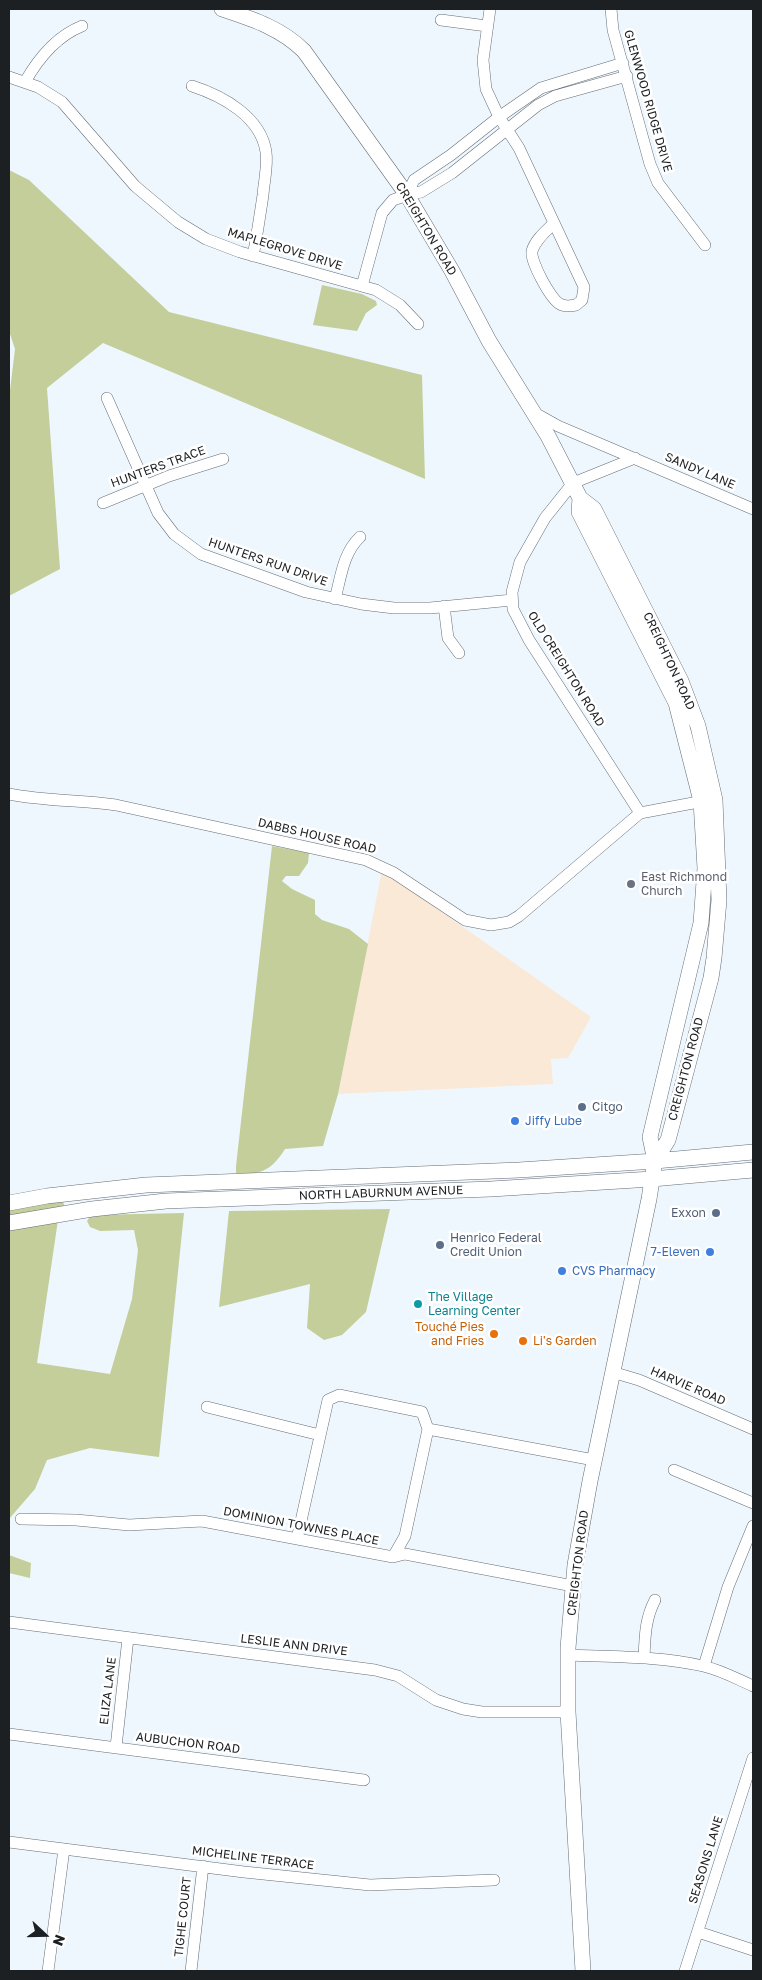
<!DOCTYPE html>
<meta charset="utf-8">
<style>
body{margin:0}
#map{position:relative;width:762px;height:1980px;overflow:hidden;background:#eff7fe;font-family:"Golos Text",sans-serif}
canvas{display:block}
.frame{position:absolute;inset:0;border:10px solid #1c2023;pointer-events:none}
.north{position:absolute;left:20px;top:1910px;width:50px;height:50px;-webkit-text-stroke:4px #fff;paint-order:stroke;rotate:111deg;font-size:14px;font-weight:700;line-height:20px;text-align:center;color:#1c2023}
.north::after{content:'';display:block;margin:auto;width:18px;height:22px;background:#1c2023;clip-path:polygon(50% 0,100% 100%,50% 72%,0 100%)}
</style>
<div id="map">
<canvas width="762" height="1980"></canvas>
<div class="frame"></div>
<div class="north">N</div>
</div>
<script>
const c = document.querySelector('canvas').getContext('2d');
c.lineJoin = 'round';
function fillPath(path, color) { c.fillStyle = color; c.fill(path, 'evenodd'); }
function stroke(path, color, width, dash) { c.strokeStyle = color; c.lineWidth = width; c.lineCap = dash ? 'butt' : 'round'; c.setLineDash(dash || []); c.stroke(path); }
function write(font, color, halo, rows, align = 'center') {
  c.font = font + ' "Golos Text",sans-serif'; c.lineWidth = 5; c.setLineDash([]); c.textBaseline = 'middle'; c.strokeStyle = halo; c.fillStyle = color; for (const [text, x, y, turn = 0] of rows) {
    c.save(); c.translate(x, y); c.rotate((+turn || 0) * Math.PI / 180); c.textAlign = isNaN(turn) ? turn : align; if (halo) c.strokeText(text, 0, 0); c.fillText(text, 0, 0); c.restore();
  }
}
fillPath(new Path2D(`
 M382,870L591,1017L568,1058L551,1059L553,1084L338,1094Z`), '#fae9d7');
fillPath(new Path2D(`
 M9,170L29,180L169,312L422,375L425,479L103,343L47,388L60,569L9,596V398L15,349L9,331Z
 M322,285L362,294L376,301L377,305L366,313L357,331L313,325Z
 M272,846L309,853L308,863L299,876H286L282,881L292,889L315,900V914L322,920L349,929L368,944L338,1094L323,1146L285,1149C272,1170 260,1176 236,1173V1166Z
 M63,1201L64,1205L62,1209L9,1218V1208Z
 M390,1209L366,1312L342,1335L324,1340L307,1328L310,1284L219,1307L229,1211Z
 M184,1213L159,1457L90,1448L47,1460L35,1489L9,1519V1228L58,1220L37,1363L110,1374L132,1299L138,1250L134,1230L100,1231L90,1227L87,1221L91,1215Z
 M9,1555L31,1563L30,1578L9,1573Z`), '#c4ce9b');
const minor = new Path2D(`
 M490,9L483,60L486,89L499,117L519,148L584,287L582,300L576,305C571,306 565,307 560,304C551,300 530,261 532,251C535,240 546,231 554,223
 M611,9L613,30L650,164L658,183L705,245
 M441,20L487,26
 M9,77L38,87L62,102L135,186L178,222L206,239L240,252L376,290L400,305L418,324
 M25,82C38,59 57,36 82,26
 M192,86C223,96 261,117 266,152C268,166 264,181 263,195C260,215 257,236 253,256
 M407,195L414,180L451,155L499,117L541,88L623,63
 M362,286L382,213L393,200L407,195L421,192L452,173L538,105L555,96L627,76
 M107,398L158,513L174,534L201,554L306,592L361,604L394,608H430L512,600
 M533,412L558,426L753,509
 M635,458L573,483L545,518L520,562L512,592L513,609L529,640L640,813
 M103,503L169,476L223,459
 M335,599C341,577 343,553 360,537
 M444,606L448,638L459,653
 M9,794C44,801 80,800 116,805L366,860L394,873L465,920L491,925L509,922L519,916L640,813L709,800
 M612,1372L639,1380L753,1429
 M207,1407L320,1435
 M674,1470L753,1503
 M21,1519L76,1520L129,1525L202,1521L393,1557L405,1554L573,1586
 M297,1539L328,1400L339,1395L422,1412L428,1429L594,1460
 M393,1557L405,1536L428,1429
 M9,1622L375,1670L398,1676L436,1700L463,1709L482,1712H568
 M568,1655C613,1657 659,1656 703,1666C721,1670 737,1679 753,1686
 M644,1658C645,1637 645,1619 655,1600
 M704,1666L728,1587L753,1526
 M9,1734L364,1780
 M116,1747L128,1638
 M9,1842L244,1872L370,1885L494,1880
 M698,1932L753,1950
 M48,1971L64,1849
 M191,1971L203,1866
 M685,1971L753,1758`);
const major = new Path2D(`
 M222,9C252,19 281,28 304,51L407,195L452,271L489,341L548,436L580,498L594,509L681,681L698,726L715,800L719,900L714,958L711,978L668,1140L655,1161
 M580,498L579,512L676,703L701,801L705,868L701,923L650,1137L655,1161L649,1199L590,1481L575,1565L572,1600L568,1648V1712L583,1971
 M9,1203L47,1196L146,1185L519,1170L655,1161L753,1152
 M9,1223L92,1209L166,1201L491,1189L652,1179L753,1170`);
stroke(minor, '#656d75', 12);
stroke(major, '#656d75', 16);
stroke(minor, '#fff', 11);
stroke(major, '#fff', 15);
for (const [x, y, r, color] of [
 [631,884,5,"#6b7280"],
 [582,1107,5,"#5c6f8a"],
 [515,1121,5,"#3f7fe0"],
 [716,1213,5,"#5c6f8a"],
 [440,1245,5,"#5c6f8a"],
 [710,1252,5,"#3f7fe0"],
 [562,1271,5,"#3f7fe0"],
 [418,1304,5,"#0f9aa8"],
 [494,1334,5,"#e8710a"],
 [523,1341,5,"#e8710a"]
]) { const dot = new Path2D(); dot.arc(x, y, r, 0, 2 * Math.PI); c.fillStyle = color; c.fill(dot); stroke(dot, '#fff', 2); }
write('12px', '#1c2023', '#fff', [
 ["GLENWOOD RIDGE DRIVE",648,101,74],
 ["CREIGHTON ROAD",426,229,59],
 ["MAPLEGROVE DRIVE",285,249,17],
 ["HUNTERS TRACE",158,467,-20],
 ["SANDY LANE",700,471,23],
 ["HUNTERS RUN DRIVE",268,562,19],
 ["CREIGHTON ROAD",669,661,65],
 ["OLD CREIGHTON ROAD",566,669,58],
 ["DABBS HOUSE ROAD",317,836,13],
 ["CREIGHTON ROAD",686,1069,-75],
 ["NORTH LABURNUM AVENUE",381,1193,-2],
 ["HARVIE ROAD",688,1386,23],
 ["DOMINION TOWNES PLACE",301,1526,11],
 ["CREIGHTON ROAD",578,1563,-83],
 ["LESLIE ANN DRIVE",294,1645,7],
 ["ELIZA LANE",108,1691,-83],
 ["AUBUCHON ROAD",188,1743,7],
 ["MICHELINE TERRACE",253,1858,7],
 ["SEASONS LANE",706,1860,-73],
 ["TIGHE COURT",183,1917,-84]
]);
write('12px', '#5b616d', '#fff', [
 ["East Richmond",641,877],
 ["Church",641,891]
], 'left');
write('12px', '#4e5e75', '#fff', [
 ["Citgo",592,1107],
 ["Exxon",706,1213,"right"],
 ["Henrico Federal",450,1238],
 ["Credit Union",450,1252]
], 'left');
write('12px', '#366cbe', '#fff', [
 ["Jiffy Lube",525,1121],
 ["7-Eleven",700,1252,"right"],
 ["CVS Pharmacy",572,1271]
], 'left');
write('12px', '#0d838f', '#fff', [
 ["The Village",428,1297],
 ["Learning Center",428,1311]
], 'left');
write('12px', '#c56008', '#fff', [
 ["Touché Pies",484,1327],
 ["and Fries",484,1341],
 ["Li's Garden",533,1341,"left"]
], 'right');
</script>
